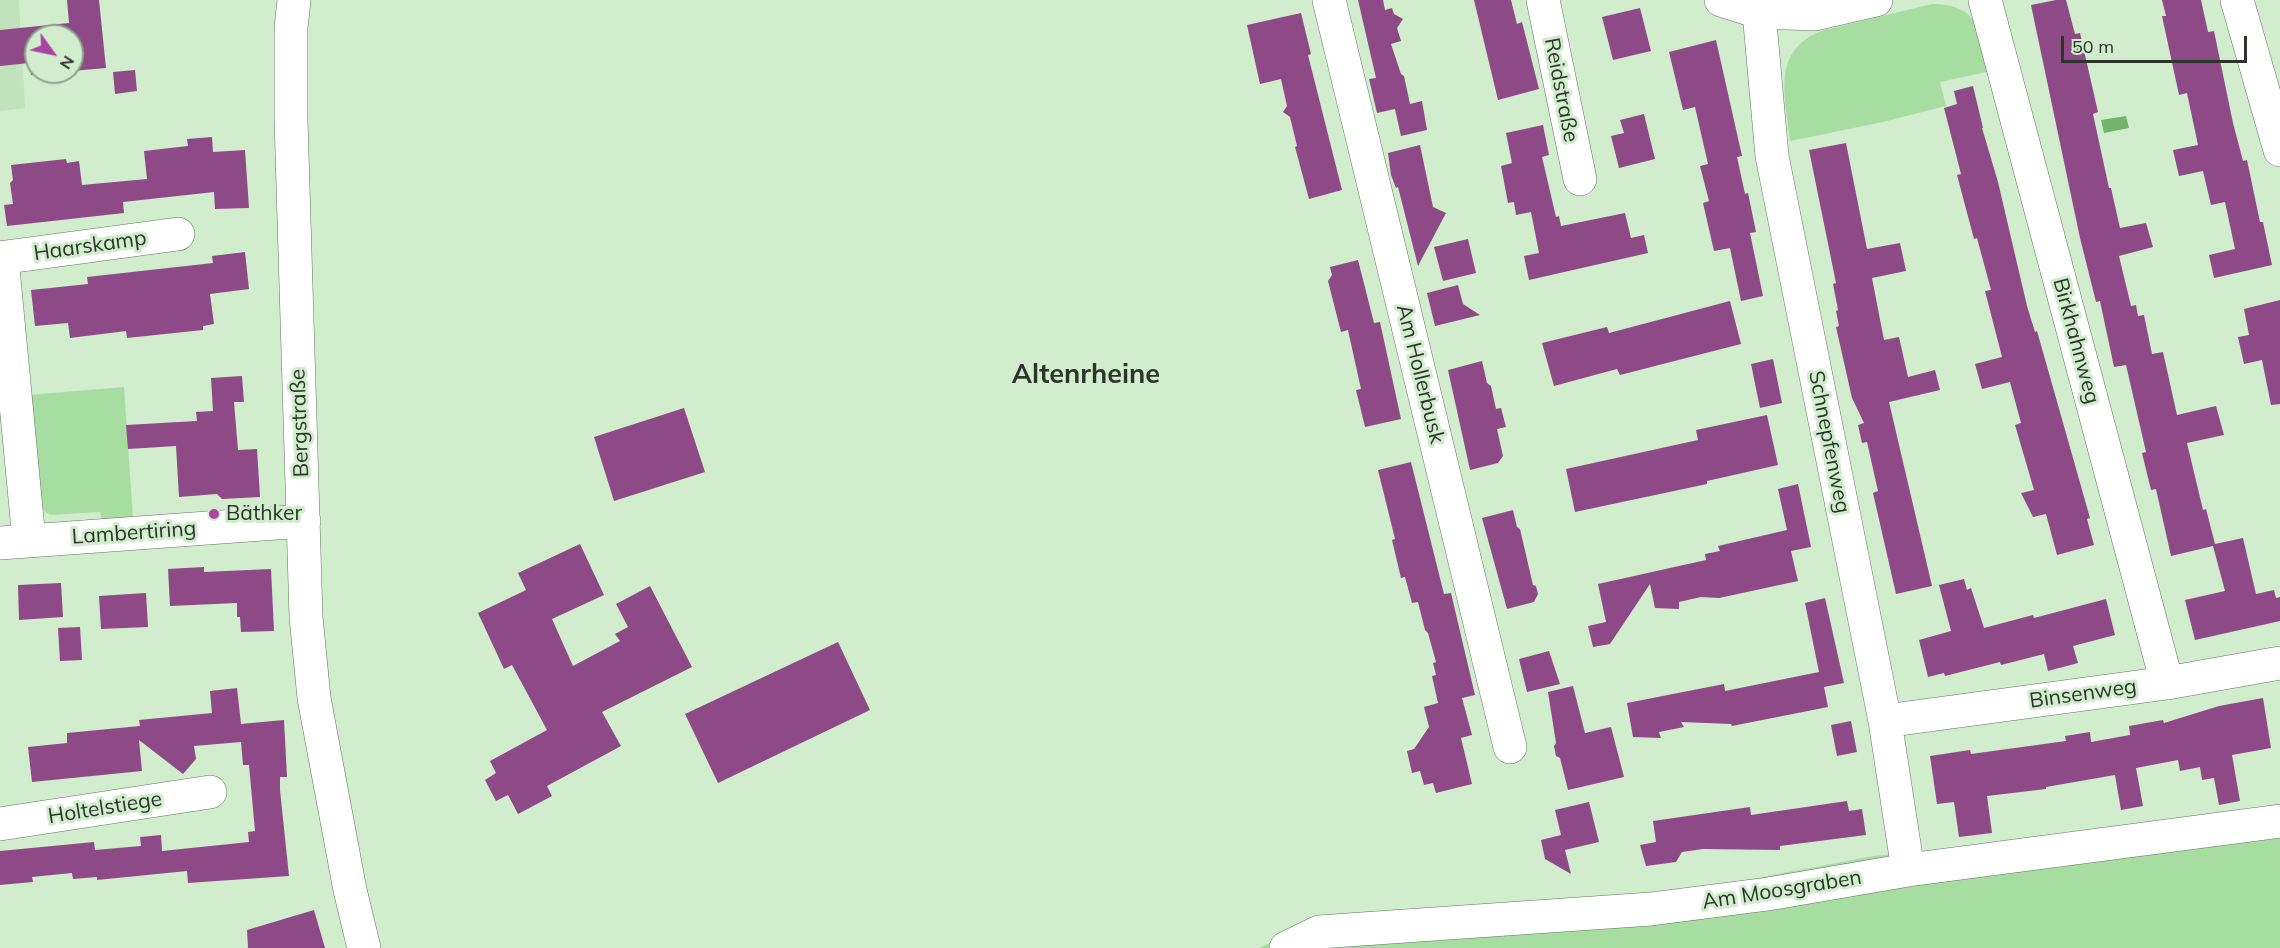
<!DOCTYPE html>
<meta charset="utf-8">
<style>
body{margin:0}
#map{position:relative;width:2280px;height:948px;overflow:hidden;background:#d2ecce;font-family:Mulish,sans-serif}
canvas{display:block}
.north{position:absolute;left:24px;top:24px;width:60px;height:60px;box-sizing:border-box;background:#d2ecce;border:2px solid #8fa38c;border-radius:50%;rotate:123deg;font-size:16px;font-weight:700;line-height:24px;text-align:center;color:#2b352a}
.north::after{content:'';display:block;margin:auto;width:21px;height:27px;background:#ab42a4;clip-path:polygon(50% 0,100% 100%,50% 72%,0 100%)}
.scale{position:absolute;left:2061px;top:36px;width:186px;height:27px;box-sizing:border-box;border:3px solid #2b352a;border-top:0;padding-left:8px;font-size:18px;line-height:21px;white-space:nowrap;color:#2b352a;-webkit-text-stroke:4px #d2ecce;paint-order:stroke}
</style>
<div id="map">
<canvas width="2280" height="948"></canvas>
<div class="north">N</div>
<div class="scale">50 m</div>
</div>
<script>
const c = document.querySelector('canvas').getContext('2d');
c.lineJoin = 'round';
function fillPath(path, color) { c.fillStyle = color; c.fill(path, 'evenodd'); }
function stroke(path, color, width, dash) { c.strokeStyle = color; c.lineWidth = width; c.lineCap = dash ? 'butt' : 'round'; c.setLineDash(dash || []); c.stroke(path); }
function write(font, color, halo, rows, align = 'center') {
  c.font = font + ' Mulish,sans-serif'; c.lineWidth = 6; c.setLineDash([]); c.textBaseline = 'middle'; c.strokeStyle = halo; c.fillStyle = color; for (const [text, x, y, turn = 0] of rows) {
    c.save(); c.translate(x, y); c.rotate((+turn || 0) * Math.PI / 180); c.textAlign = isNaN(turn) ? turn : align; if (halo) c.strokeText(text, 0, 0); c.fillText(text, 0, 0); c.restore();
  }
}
fillPath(new Path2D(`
 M0,0H19L25,108L0,111Z`), '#c2e2be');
fillPath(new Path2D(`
 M1932,4C1979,4 1981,33 1991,71L1940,82L1946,106L1883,122L1790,141C1786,97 1770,52 1821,31Z
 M124,387L133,518L102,520L100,512L50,515L38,506L28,395Z
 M2280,821V948H1259L1316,922L1655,897L1874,856L2069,836Z`), '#a8dda2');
fillPath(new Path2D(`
 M2126,116L2129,128L2104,133L2101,120Z`), '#73b46c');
fillPath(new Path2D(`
 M67,0H99L106,68L72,71V36H36V72H62L31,75L30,63L0,66V30L69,23Z
 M1358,0H1383L1385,10L1392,8L1394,14L1403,19L1397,28L1401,41L1391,44L1401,74L1404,76L1410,104L1422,101L1427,130L1401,136L1395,109L1377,113L1369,79L1376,78Z
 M1474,0H1511L1517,24L1522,22L1539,89L1498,100Z
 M2056,0H2066L2075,34L2080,33L2098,112L2093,114L2109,188H2111L2120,228L2146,223L2153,247L2119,256L2131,306L2136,305L2138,316L2144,315L2152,354L2163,352L2177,415L2216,406L2224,435L2187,443L2203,510L2206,509L2215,544L2243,538L2256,594L2274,590L2276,598L2280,597V621L2195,640L2185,600L2225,591L2213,546L2171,556L2156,489L2151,490L2142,453L2146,452L2126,365L2114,367L2100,301L2096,302L2080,238L2031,5Z
 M2162,0H2201L2208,32L2214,31L2233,123L2243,161L2247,160L2260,222H2263L2272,265L2214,278L2209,255L2235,249L2225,202L2211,205L2203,171L2179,176L2173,150L2198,145L2187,93L2179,95L2162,16H2166Z
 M1640,8L1651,51L1613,60L1602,17Z
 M1301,13L1311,54L1308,55L1342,190L1309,199L1295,147L1297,146L1290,117L1283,112L1287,106L1281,79L1260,84L1247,25Z
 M1716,40L1742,156L1737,157L1745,194L1748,193L1756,232L1750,233L1763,296L1741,301L1730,248L1714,251L1703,203L1709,201L1700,166L1708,164L1695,107L1683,110L1669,52Z
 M135,70L137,91L115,94L113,72Z
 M1973,86L1983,128H1982L1998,182L2027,306L2035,332L2037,331L2090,518L2087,519L2094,545L2057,555L2046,514L2033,517L2021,493L2034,490L2015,425L2021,423L2010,382L1982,389L1975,364L2002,357L1985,291L1991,290L1977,238L1974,239L1957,175L1961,174L1944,108L1957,104L1954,91Z
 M1644,114L1655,159L1619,168L1611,136L1624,133L1620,120Z
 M1543,125L1549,155L1542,157L1556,217L1559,216L1561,226L1625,213L1631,238L1644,235L1648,253L1529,280L1524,256L1539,253L1531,212L1516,215L1514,202L1508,203L1501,166L1512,163L1506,133Z
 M212,137L213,152L245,150L249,208L215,209L214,192L123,202L124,213L7,226L4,205L13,204L10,183L13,180L11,165L66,159L67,163L79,161L82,185L147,179L144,151L188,146L187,139Z
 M1846,143L1867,249L1900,243L1906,271L1872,278L1884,340L1899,337L1908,377L1935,370L1940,390L1889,402L1932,586L1896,594L1873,493L1878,491L1867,442L1862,443L1858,425L1864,423L1852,398L1836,327L1839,326L1836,311L1838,310L1833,284L1836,283L1809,150Z
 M1420,145L1433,207L1446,213L1418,266L1398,187L1396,188L1391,175L1388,153Z
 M1468,239L1476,273L1443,281L1434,247Z
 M245,252L249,289L210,294L214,324L203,326V330L127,338L126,331L70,338L68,323L35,326L31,290L88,284L87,277L213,263L212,256Z
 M1358,260L1374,323L1380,322L1401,419L1365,427L1356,390L1361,389L1348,330L1341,332L1328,281L1332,275L1330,267Z
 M1458,285L1463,304L1480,315L1435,326L1427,293Z
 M2280,300V404L2271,405L2262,360L2244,364L2238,337L2249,335L2244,309Z
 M1730,301L1741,344L1620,375L1617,369L1554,386L1542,343L1607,327L1609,333Z
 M1773,359L1782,403L1760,408L1751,364Z
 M1482,361L1487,383L1491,386L1496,409L1501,408L1506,427L1497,429L1503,456L1498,463L1470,470L1448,370Z
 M242,376L244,402H234L238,450L257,449L260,497L222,499L217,494L179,497L176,446L128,449L126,425L197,421L196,412L213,411L211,378Z
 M684,408L705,472L614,501L594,437Z
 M1767,415L1778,465L1707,481V484L1575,512L1566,469L1698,440L1696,430Z
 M1411,462L1444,594L1451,593L1475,695L1462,698L1472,735L1461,738L1472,784L1436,793L1433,783L1424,785L1420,771L1412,773L1407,751L1414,749L1429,727L1424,707L1438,703L1432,676L1436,675L1433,663L1436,662L1428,633L1425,630L1418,602L1412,603L1405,577L1401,578L1392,540L1395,539L1378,470Z
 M1798,484L1811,547L1791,551L1798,581L1719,598L1701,597L1679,602V609L1655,608L1650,584L1610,644L1593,647L1588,626L1606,622L1598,584L1706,560L1705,554L1720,551L1718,546L1787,530L1778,489Z
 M1513,510L1517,527L1520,529L1533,585L1536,586L1538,594L1534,602L1507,609L1482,518Z
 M580,544L604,595L552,619L573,666L620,641L615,634L628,627L616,604L650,586L692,667L602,712L621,746L547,786L552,796L518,814L508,795L496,801L485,780L496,773L490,761L547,730L512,665L504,669L478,613L526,590L518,573Z
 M204,567V572L271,569L274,631L241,632L240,617H237V603L170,606L168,569Z
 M1964,579L1967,590L1971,588L1984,628L2033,615L2034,618L2106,599L2115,635L2073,646L2078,663L2048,671L2044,654L2001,665L2000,662L1945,676L1944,673L1928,677L1919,640L1951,631L1939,585Z
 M61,583L63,617L19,620L18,585Z
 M146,593L148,627L101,629L99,596Z
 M1825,598L1844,683L1824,687L1828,707L1732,726L1731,724L1681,722L1684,727L1659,732L1661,738L1633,737L1627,703L1724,684L1725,691L1819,672L1805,603Z
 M80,627L82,660L60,661L58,628Z
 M838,642L870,710L718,783L685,714Z
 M1549,651L1560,684L1527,692L1519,659Z
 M1573,686L1585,733L1611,727L1624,777L1568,790L1560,758L1556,756L1554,746L1556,743L1548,692Z
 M237,688L241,724L284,720L287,777H280V790L289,876L188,883L187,871L97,880V877L73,879L72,873L32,877L33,882L0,885V851L94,842L95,850L141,846L140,837L161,835L162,851L249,842L248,832L255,831L249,765H243L241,742L194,746L196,759L183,774L139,740L142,771L32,782L28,747L67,743V733L140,726L139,720L212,713L210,691Z
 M2263,698L2271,748L2232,755L2240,801L2219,805L2214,778L2202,780L2200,767L2180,771L2178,760L2136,768L2143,806L2121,810L2115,775L2046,787V789L1987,796L1992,833L1959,837L1954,802L1937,804L1930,756L1970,750L1971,754L2066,741L2065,736L2090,732L2091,742L2130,735L2129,726L2163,720L2164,723L2219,706Z
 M1851,721L1857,752L1837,756L1831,725Z
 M1847,801L1849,811L1862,809L1866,835L1780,846V850L1703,849L1682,852L1676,862L1646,866L1640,845L1656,842L1653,821L1750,807L1751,815Z
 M1589,802L1599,842L1565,850L1571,874L1545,859L1541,840L1561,835L1555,810Z
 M314,910L325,948H248L247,930Z`), '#8d4a87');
const minor = new Path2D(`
 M294,0L291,28V120L306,617L314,698L350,890L364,948
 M1329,0L1510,747
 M1543,0L1580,179
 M1721,0L1759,12L1815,14L1876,0
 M1985,0L2167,683
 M2237,0L2280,150
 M1759,12L1772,156L1885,721L1908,870
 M0,258L178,234
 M2,258L29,540
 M0,543L304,521
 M1885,721L2167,683L2280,663
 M0,824L210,792
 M1286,948L1319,932L1651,909L1768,894L1908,870L2280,821`);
stroke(minor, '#5f765c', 34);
stroke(minor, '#fff', 33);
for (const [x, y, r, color] of [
 [214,514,6,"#ab42a4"]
]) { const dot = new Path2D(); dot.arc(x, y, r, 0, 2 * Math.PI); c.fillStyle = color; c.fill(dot); stroke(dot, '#d2ecce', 2); }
write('21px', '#2b352a', '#d2ecce', [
 ["Reidstraße",1561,90,79],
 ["Haarskamp",90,246,-8],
 ["Birkhahnweg",2076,341,75],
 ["Am Hollerbusk",1420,374,76],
 ["Bergstraße",300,423,-92],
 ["Schnepfenweg",1829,442,79],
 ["Lambertiring",134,533,-4],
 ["Binsenweg",2083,694,-8],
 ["Holtelstiege",105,808,-9],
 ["Am Moosgraben",1782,890,-9]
]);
write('21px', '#2b352a', '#d2ecce', [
 ["Bäthker",226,514]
], 'left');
write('bold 27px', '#2b352a', '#d2ecce', [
 ["Altenrheine",1086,375]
]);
</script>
